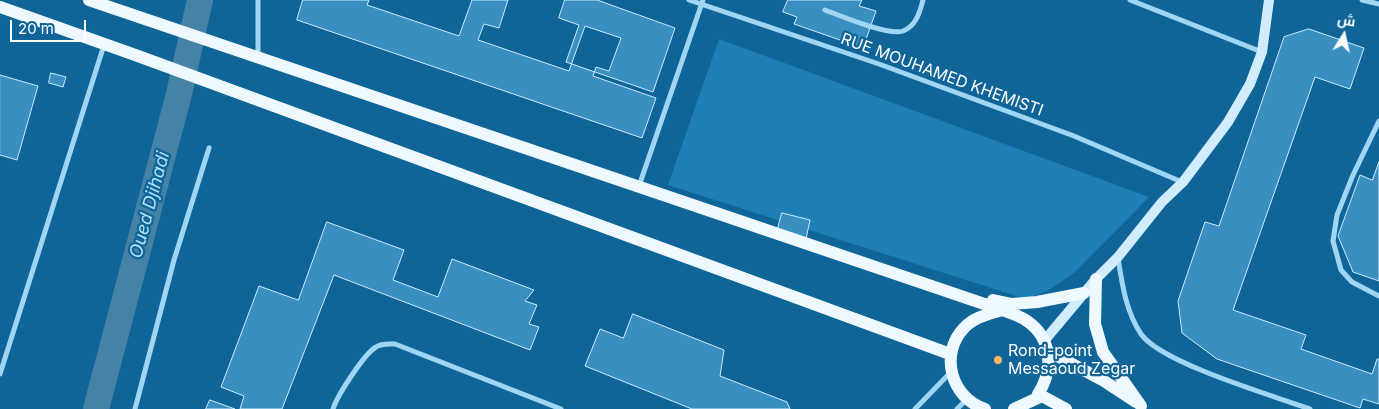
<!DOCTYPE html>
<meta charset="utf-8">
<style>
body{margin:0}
#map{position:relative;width:1379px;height:409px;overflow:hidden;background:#106598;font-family:Inter,Cairo,sans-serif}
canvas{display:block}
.north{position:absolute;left:1319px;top:10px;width:50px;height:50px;-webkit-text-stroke:4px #106598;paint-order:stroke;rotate:10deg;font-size:14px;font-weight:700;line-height:20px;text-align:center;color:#fff}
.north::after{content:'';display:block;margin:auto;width:18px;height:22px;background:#fff;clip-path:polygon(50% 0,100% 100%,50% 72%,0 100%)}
.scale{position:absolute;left:10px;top:20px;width:76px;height:22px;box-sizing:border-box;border:2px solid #fff;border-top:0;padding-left:6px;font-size:15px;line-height:18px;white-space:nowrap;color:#fff;-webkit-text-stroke:4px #106598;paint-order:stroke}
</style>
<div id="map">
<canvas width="1379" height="409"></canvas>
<div class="north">ش</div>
<div class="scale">20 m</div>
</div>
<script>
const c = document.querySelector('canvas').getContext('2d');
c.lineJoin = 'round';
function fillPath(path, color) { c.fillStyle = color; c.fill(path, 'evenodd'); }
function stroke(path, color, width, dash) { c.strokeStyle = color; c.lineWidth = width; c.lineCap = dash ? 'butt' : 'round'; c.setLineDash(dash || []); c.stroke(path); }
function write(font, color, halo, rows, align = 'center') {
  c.font = font + ' Inter,sans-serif'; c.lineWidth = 4.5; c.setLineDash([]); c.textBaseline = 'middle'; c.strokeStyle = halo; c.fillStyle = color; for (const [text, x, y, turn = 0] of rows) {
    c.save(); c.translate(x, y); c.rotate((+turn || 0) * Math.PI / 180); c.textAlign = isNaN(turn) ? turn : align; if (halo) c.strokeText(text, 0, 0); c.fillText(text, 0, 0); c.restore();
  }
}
fillPath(new Path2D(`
 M719,39L1149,197L1074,273L1047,291L1026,299L668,185Z`), '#1e7fb5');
stroke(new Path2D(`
 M96,409L179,94L200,0`), '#4682a6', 26);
const building = new Path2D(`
 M303,0H369L367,5L459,36L472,0H508L499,28L484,24L478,40L569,71L585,26L621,38L609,71L596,67L593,76L656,98L642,138L297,20Z
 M565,0H597L675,28L653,92L566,62L579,25L559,18Z
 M788,0H862L859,6L876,11L863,48L794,24L797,17L783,12Z
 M1309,29L1364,48L1350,89L1315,77L1233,310L1306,335L1301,349L1372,374L1377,359H1379V404L1363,399L1360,408L1217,359L1182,333L1178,301L1205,222L1219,226L1284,37Z
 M51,73L66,77L63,87L49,83Z
 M0,75L38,86L17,160L0,155Z
 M1379,162V281L1353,272L1338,236L1360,175L1372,180Z
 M782,213L810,220L806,239L777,232Z
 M327,222L404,250L393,280L438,297L452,259L534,290L525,301L537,305L529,324L539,327L530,350L334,275L282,409H240L244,396L221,387L259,286L298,300Z
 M633,314L724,350L720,376L787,402L790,409H692L585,366L600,329L623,338Z
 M210,400L235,409H206Z`);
fillPath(building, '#388fc0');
stroke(building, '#c9ebfe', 1);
stroke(new Path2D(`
 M258,0V57
 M689,0L879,64L1074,136L1182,182
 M1130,0L1262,52
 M1362,0L1379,4
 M825,10C841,16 888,36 903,31C916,26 920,12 923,0
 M1379,121L1353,175L1337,215L1333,241L1341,270L1352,282L1379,296
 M639,186L703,0
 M1118,258C1122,284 1126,312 1141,334C1161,363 1274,396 1310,409
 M0,374L104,45
 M135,409L174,260L209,148
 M333,409C337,396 364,354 376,347C382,343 388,344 395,344L561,409
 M915,409L951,372
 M957,409L967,399`), '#a0d6f4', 5);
stroke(new Path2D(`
 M1044,341L1096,279L1118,257L1162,202L1183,182L1228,122L1250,84L1262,52L1269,0`), '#d0ecfd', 10);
stroke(new Path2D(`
 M89,0L1002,310
 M0,7L138,56L950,354
 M1096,279L1095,324L1103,352L1141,406
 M993,300L1012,304L1037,302L1084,293
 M1048,351L1104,381L1136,402
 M1042,396L1066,409
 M985,409C951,398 939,354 964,328C974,317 989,314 1002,310C1010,313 1020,316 1027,321C1052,338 1054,370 1038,394L1042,396L1014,409`), '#eef8ff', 12);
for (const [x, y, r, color] of [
 [998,360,5,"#ffb464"]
]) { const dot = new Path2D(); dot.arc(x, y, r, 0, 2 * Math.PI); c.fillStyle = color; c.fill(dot); stroke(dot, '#106598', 2); }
write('16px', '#fff', '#106598', [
 ["RUE MOUHAMED KHEMISTI",942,75,20]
]);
write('16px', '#fff', '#106598', [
 ["Rond-point",1008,351],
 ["Messaoud Zegar",1008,369]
], 'left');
write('italic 18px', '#b1e1fb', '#106598', [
 ["Oued Djihadi",150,205,-75]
]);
</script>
